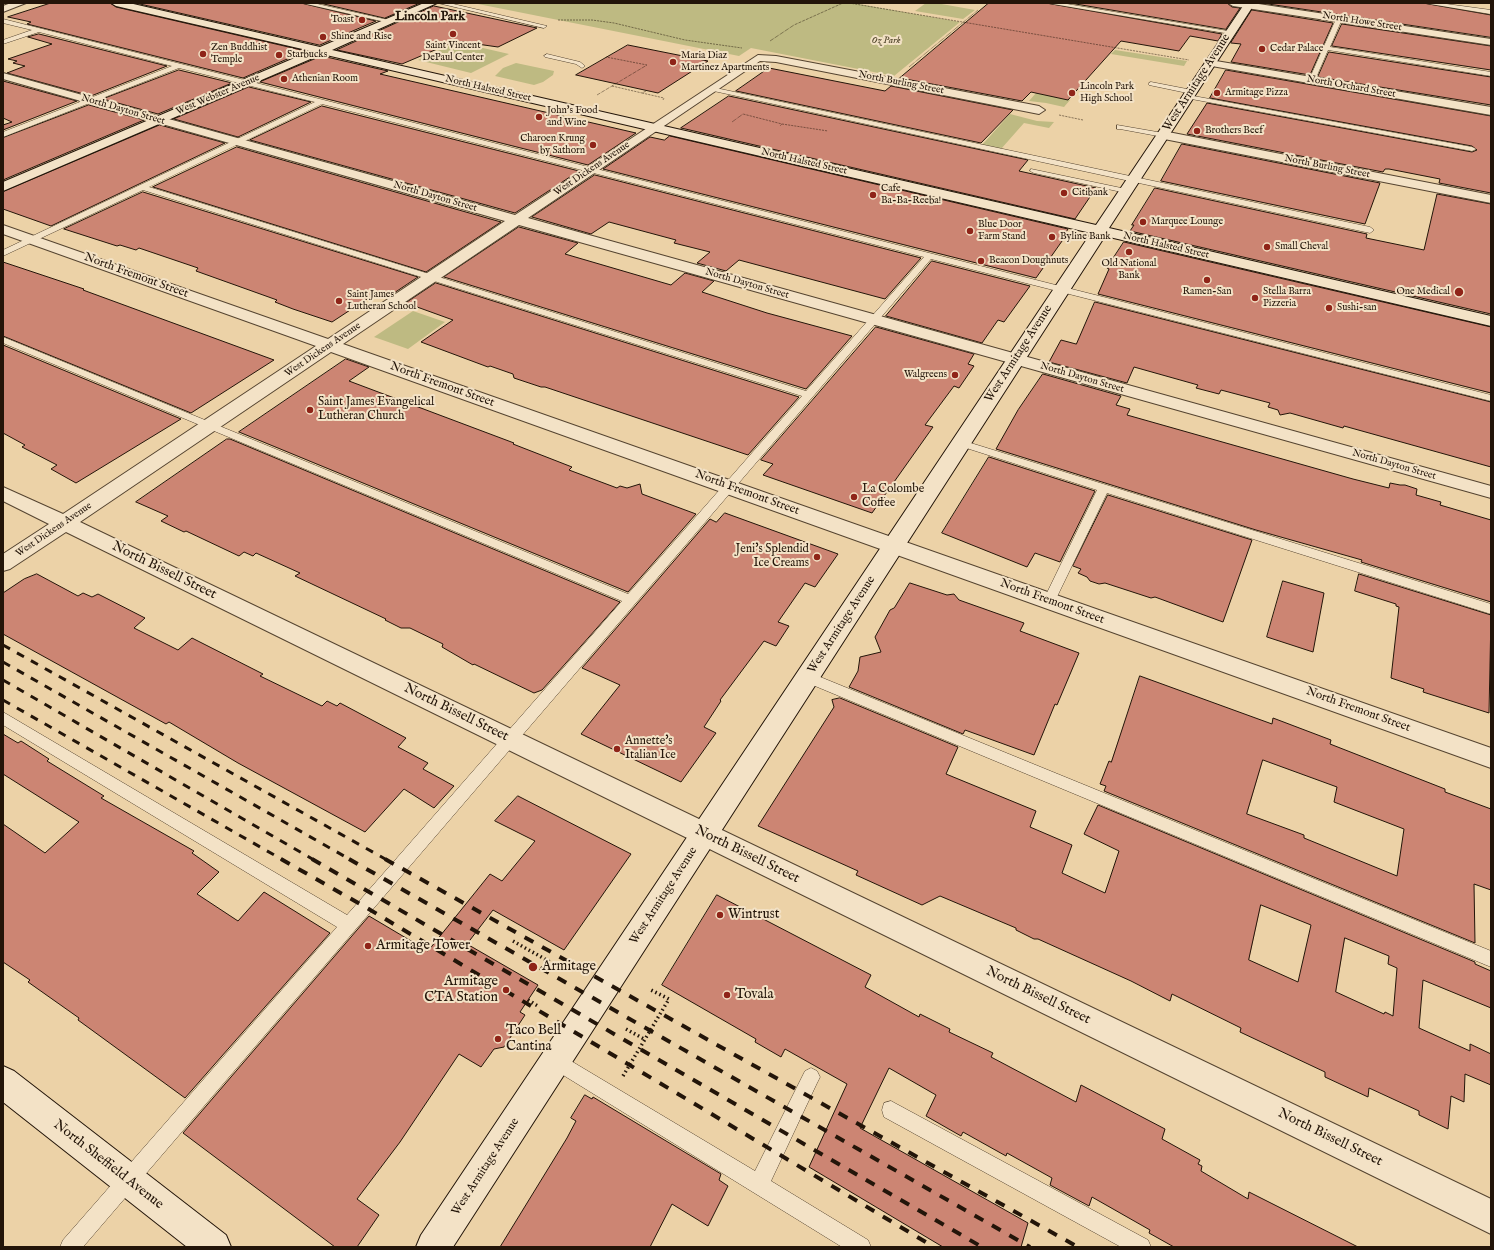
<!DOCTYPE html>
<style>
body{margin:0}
#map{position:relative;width:1494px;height:1250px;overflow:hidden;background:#ecd2a7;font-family:"IM FELL English",serif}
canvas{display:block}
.frame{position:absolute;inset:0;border:4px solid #231509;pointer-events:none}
</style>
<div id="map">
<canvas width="1494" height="1250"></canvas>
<div class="frame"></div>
</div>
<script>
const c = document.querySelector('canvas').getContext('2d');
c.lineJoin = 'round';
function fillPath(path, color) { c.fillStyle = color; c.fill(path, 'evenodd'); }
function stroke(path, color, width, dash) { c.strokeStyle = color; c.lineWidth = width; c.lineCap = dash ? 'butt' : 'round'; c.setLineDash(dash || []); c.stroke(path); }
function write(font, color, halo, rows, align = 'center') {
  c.font = font + ' "IM FELL English",serif'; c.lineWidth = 4; c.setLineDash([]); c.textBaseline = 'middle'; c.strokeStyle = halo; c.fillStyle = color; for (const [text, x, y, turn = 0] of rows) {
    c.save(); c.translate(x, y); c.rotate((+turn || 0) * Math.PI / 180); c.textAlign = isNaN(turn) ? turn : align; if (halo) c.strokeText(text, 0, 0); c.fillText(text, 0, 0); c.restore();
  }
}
fillPath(new Path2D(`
 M473,3H853L960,22L894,76L751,48L739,56Z
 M926,3H936L975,10L963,19L915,11Z
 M457,42L509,54L471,73L418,60Z
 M1115,50L1187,61L1184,66L1111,54Z
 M516,63L554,71L553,75L543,82L534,85L495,76L503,68Z
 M1036,93L1070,100L1064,107L1046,103L1029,101Z
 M1010,114L1037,121L1054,122L1049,128L1024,123L1001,149L982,145Z
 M413,311L445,322L408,349L374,337Z`), '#beba82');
const building = new Path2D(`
 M51,3H110L116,7L306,51L243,78L27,24L31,22L8,17Z
 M136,3H301L376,21L320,45Z
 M320,3H420L385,18Z
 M989,3H1046L1222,34L1218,41L1190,36L1179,51L1121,41L1068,100L1031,92L1022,101L900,78Z
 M1070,3H1227L1232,7L1240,8L1226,29Z
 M1262,3H1423L1491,15V37Z
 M434,6L537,28L498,47L456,41L402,64L337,50Z
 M1252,10L1333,23L1310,75L1231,62L1241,44L1231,43Z
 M1342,24L1491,46V70L1332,46Z
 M39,34L167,66L91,96L7,73L25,66L13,63L17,61L8,59L52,44L28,37Z
 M628,45L708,61L658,93L576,75Z
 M1329,52L1491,77V105L1318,77Z
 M322,56L388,71L380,74L636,133L588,165L260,82Z
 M769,68L885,91L891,86L1013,110L981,143L736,91Z
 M179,70L232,83L158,114L103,99Z
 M1226,70L1491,116V193L1439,183L1440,179L1389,169H1385L1383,172L1187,134L1207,103L1472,152L1477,150L1472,146L1210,98Z
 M3,81L77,101L3,130V125L12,122L3,118Z
 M249,87L311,102L238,137L174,119Z
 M729,96L1028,160L1019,171L1096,188L1075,219L681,128Z
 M89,105L144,120L3,180V138Z
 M322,106L579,171L515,213L250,140Z
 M160,125L225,143L51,226L3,209V192Z
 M670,136L1068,229L1065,234H1067L1036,278L603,169L650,137L664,140Z
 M1182,144L1380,183L1365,224L1161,181Z
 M237,147L501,222L426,272L153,187Z
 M595,175L921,258L885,299L739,260L726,271L697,263L710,252L674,243L676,240L609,222L591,234L532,217Z
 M1155,188L1367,234L1366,238L1424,250L1437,194L1491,204V314L1130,231L1134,225H1132Z
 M143,192L418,277L388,297L376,293L332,322L293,309L275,302L277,300L196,271L198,268L139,248L136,250L120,245L117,246L64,229Z
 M519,227L578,243L565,254L671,285L685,273L714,281L702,292L767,313L852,336L806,389L444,277Z
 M1124,242L1491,327V393L1098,294L1109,269L1107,268Z
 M932,261L1030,286L1004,322L998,320L982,343L886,316Z
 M3,262L84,289L83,290L274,360L191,413L3,336Z
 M436,283L799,397L748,455L545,387H541L514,378L513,374L490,366L488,367L421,342L453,320L406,303Z
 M1095,302L1491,402V467L1344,426L1343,428L1290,413L1280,415L1278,410L1268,407L1270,403L1221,390L1219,394L1196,388L1198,385L1134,367L1127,383L1049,362L1061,340L1076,344Z
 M876,327L974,354L968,364L974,366L959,388L954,386L925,425L933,427L872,513L763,475L773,464L761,460Z
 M3,345L181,419L76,483L51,469L57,465L22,447L25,445L3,433Z
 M346,359L369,367L349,381L514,443L513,444L572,467L569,470L617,488L620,486L627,488L640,484L642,494L696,514L628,592L239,432Z
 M1043,374L1121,396L1116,405L1130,409L1127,415L1353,479L1389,488L1390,483L1400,485H1405L1417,489L1416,495L1441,502L1440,505L1491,520V602L1361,562L1362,560L1256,530L996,449L1018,410Z
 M227,439H230L620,602L542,690L534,693L474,664L473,665L442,647L443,644L410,628H401L385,620L386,619L295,576L300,573L256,553L253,556L244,552L239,556L186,531L184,532L161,521L168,516L136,502Z
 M989,457L1095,491L1060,562L1035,553L1027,567L942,533Z
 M1108,495L1252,540L1223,622L1155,597L1151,598L1105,583L1099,584L1090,581L1087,577L1078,573L1081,569L1073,566Z
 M725,513L838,554L815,587L805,583L778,622L789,626L776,646L764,641L720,700L721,701L704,727L716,733L681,782L581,734L620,685L582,668L710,519L716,522Z
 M37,574L78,596L83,593L92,597L98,594L145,618L134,628L178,650L192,638L263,674L260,676L322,706L327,701L337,706L340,703L406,738L398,747L428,763L423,769L454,786L434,808L404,789L365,832L238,763L169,722L166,724L3,634V593L24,579Z
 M1359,574L1491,615L1489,713L1423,692L1424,689L1391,678L1399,607L1396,606V604L1355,591Z
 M1283,581L1324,593L1313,652L1267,637Z
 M910,583L947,595L954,594L959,600L1024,623L1020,631L1079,653L1057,705L1055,704L1034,755L965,730L963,734L849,687L858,671L860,657L881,652L875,637L890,610L894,608Z
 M1140,676L1272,724L1273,718L1331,740L1330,744L1445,789V792L1491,809V890L1474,884L1475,943L1104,791L1106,786L1100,784L1109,761L1111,762ZM1263,760L1337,787L1334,802L1404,829L1397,876L1304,838V835L1247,814Z
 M840,698L958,747L946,774L1036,811L1030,827L1072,845L1062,873L1105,893L1119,851L1084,834L1098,805L1475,962V964L1491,971V1008L1423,980L1419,1028L1470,1051V1044L1491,1054V1085L1465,1074L1464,1102L1451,1096L1448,1129L1419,1115V1111L1369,1088L1368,1097L1325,1077V1072L1240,1032L1241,1028L1172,994L1170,1001L1131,981L1038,939H1034L1016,930V928L940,896L922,905L856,875L858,871L758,826L834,707L832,700ZM1261,905L1311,925L1298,982L1249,960ZM1345,938L1389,956L1388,964L1397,968L1393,1016L1385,1012L1384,1014L1336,992Z
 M3,734L18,743L21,741L49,759L47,761L104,796L101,798L194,851L192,853L219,872L197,894L238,921L264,892L330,933L185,1098L78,1020L79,1018L28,982L30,980L3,962V824L45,853L79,822L3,774Z
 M518,796L631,854L564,950L493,910L467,944L538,985L520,1012L525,1015L504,1047L494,1049L481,1067L459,1054L400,1142L357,1199L379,1215L357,1247H335L183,1133L369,916L428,951L490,874L502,881L535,841L495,821Z
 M717,895L871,975L865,987L919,1017L920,1014L950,1029L949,1032L993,1053L991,1057L1076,1102L1081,1085L1165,1129L1162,1139L1200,1160L1198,1164L1202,1166L1201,1171L1248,1199L1249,1192L1358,1247H1174L1149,1233L1150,1230L1092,1197L1089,1206L1050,1185L1052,1178L1007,1153L1006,1156L963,1132L961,1136L926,1116L936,1095L889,1068L860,1128L1028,1223L1021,1247H943L809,1167L847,1084L785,1049L781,1057L755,1042L756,1039L662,985Z
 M585,1095L592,1099L593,1097L721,1174L719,1180L728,1186L708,1226L672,1204L650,1247H500L567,1138L576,1121L571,1118Z`);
fillPath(building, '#cc8573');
stroke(building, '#231509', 1);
const lane = new Path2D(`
 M302,3H313L393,21L390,23Z
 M438,3H449L547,26L544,28Z
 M1047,3H1061L1234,32L1231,34Z
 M1424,3H1439L1491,10V14Z
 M1339,17L1342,19L1330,47L1491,72V76L1328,50L1315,80L1310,81L1309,80L1336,19Z
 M3,19L1491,395V401L931,259L83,1247H60L63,1240L337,927L3,725V712L347,915L622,601L3,343V337L628,594L802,396L143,190L3,256V250L315,102L179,68L3,137V132L172,66L39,32L3,44V40L32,30L3,23ZM322,104L924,257L806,391L149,187Z
 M547,54L580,62L585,66L582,68L576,64L545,57L544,56Z
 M1151,82L1192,90L1195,92L1192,94L1149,85V83Z
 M711,87L1370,227L1374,230L1370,233L709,90L708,89Z
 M1188,95L1472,147L1476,149L1472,151L1186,98V96Z
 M1117,125L1163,133L1167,135L1163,137L1120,129H1117Z
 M1031,169L1126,189L1130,191L1126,193L1034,173L1030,171Z
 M961,440L1491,604V614L1107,493L1055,601L1053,604H1045L1043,601L1097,490L957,445L956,443Z
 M808,672L1491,951V967L803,681L801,677L803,673Z
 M556,1052L755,1171L805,1071L811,1068L817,1071L820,1077L817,1083L771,1181L868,1240L871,1247H842L550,1067L547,1061L550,1055Z
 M891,1101L1148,1240L1151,1247H1121L884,1117L882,1110L884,1103Z`);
const street = new Path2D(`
 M11,3H26L3,12V6Z
 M1228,3H1252L1491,39V45L1233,6Z
 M758,55L776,56L1039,106L1045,110L1039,114L776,62L760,61L528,218L1491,486V498L519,225L343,344L1491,748V768L331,352L80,522L1491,1199V1234L66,532L10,569L3,571V554L49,524L3,501V487L63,514L316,346L3,234V225L328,339L505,221L3,79V73L515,215Z
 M1210,60L1491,107V115L1206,65L1205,63Z
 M1163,131L1491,195V203L1159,138L1157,135Z`);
const secondary = new Path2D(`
 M111,3H129L320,47L424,3H437L332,50L1096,225L1245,3H1255L1109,228L1491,316V326L1105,236L453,1247H416L421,1235L1091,233L322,54L3,191V182L311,51L116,6Z
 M3,1066L14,1071L226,1235L231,1247H187L3,1102Z`);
stroke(lane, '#554430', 1);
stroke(street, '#554430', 2);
stroke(secondary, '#231509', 2);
stroke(new Path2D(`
 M849,3L1189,60
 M558,20H592L614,23L685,40L742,48
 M770,41L794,25L843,3
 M909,67L978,10
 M612,86L642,93
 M646,91L642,93L664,98L663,100
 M597,95L647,65L606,57
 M1059,115L1083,120
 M732,122L743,114L782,124L780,126
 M782,124L828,131`), '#231509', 1, [0.5, 1]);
stroke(new Path2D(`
 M513,941L564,970
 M528,1000L538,1006
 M626,1029L644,1039
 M623,1076L669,999L651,990`), '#231509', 3.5, [1.5, 3]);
fillPath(lane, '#f3e2c6');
fillPath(street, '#f3e2c6');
fillPath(secondary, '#f3e2c6');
stroke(new Path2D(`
 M3,645L387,860
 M3,662L351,860
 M3,680L314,860
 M3,700L283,860`), '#231509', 3, [8, 8]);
stroke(new Path2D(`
 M281,859L367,908L934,1247
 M312,859L982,1247
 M349,859L1030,1247
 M385,859L1078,1247`), '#231509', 4, [10, 10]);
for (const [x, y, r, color] of [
 [362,20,4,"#8f2418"],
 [453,34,4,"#8f2418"],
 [323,37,4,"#8f2418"],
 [1262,49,4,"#8f2418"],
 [203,54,4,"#8f2418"],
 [279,55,4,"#8f2418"],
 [673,62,4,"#8f2418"],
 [284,79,4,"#8f2418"],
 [1072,93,4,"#8f2418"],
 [1217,93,4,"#8f2418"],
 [539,117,4,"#8f2418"],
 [1197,131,4,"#8f2418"],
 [593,145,4,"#8f2418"],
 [1064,193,4,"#8f2418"],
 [873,195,4,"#8f2418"],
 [1143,222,4,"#8f2418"],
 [970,231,4,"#8f2418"],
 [1052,237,4,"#8f2418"],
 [1267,247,4,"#8f2418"],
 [1129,252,4,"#8f2418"],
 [981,261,4,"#8f2418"],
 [1207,280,4,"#8f2418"],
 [1459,292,5,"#8f2418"],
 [1255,298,4,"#8f2418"],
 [339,301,4,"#8f2418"],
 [1329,308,4,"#8f2418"],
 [955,375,4,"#8f2418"],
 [310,410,4,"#8f2418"],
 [854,497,4,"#8f2418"],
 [817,557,4,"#8f2418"],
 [617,749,4,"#8f2418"],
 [720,915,4,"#8f2418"],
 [368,946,4,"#8f2418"],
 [533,967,5,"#8f2418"],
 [506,990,4,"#8f2418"],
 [727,995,4,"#8f2418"],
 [498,1039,4,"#8f2418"]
]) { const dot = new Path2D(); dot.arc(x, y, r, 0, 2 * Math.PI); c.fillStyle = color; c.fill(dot); stroke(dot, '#f3e2c6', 1.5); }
write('10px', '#231509', '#f3e2c6', [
 ["Toast",354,20,"right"],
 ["Shine and Rise",331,37],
 ["Saint Vincent",453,46,"center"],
 ["DePaul Center",453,58,"center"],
 ["Zen Buddhist",211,48],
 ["Temple",211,60],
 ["Cedar Palace",1270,49],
 ["Starbucks",287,55],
 ["Maria Diaz",681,56],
 ["Martinez Apartments",681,68],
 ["Athenian Room",292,79],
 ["Lincoln Park",1080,87],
 ["High School",1080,99],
 ["Armitage Pizza",1225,93],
 ["John's Food",547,111],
 ["and Wine",547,123],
 ["Brothers Beef",1205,131],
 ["Charoen Krung",585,139,"right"],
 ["by Sathorn",585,151,"right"],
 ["Cafe",881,189],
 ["Ba-Ba-Reeba!",881,201],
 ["Citibank",1072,193],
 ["Marquee Lounge",1151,222],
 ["Blue Door",978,225],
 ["Farm Stand",978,237],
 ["Byline Bank",1060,237],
 ["Small Cheval",1275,247],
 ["Beacon Doughnuts",989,261],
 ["Old National",1129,264,"center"],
 ["Bank",1129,276,"center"],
 ["Ramen-San",1207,292,"center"],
 ["Stella Barra",1263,292],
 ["Pizzeria",1263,304],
 ["One Medical",1450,292,"right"],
 ["Saint James",347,295],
 ["Lutheran School",347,307],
 ["Sushi-san",1337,308],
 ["Walgreens",947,375,"right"]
], 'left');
write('10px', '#231509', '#f3e2c6', [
 ["North Howe Street",1362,22,9],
 ["North Burling Street",901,83,11],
 ["North Orchard Street",1351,87,10],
 ["North Halsted Street",488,89,13],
 ["West Webster Avenue",218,95,-23],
 ["North Dayton Street",123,110,16],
 ["North Halsted Street",804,162,13],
 ["North Burling Street",1327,167,11],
 ["West Dickens Avenue",592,169,-34],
 ["North Dayton Street",435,197,16],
 ["North Halsted Street",1166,246,13],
 ["North Dayton Street",747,284,16],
 ["West Dickens Avenue",323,350,-34],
 ["North Dayton Street",1082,378,16],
 ["North Dayton Street",1394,465,16],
 ["West Dickens Avenue",54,530,-34]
]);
write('italic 10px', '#52472d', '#f3e2c6', [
 ["Oz Park",886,41]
]);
write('12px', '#231509', '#f3e2c6', [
 ["West Armitage Avenue",1197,83,-57],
 ["North Fremont Street",136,276,20],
 ["West Armitage Avenue",1019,354,-57],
 ["North Fremont Street",442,385,20],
 ["North Fremont Street",747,493,20],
 ["North Fremont Street",1052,602,20],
 ["West Armitage Avenue",842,625,-57],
 ["North Fremont Street",1358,710,20],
 ["West Armitage Avenue",664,896,-57],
 ["West Armitage Avenue",486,1167,-57]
]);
write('12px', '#231509', '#f3e2c6', [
 ["Saint James Evangelical",318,403],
 ["Lutheran Church",318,417],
 ["La Colombe",862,490],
 ["Coffee",862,504],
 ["Jeni's Splendid",809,550,"right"],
 ["Ice Creams",809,564,"right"],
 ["Annette's",625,742],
 ["Italian Ice",625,756]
], 'left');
write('bold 13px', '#231509', '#f3e2c6', [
 ["Lincoln Park",430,17]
]);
write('14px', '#231509', '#f3e2c6', [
 ["North Bissell Street",164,571,26],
 ["North Bissell Street",456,713,26],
 ["North Bissell Street",747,855,26],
 ["North Bissell Street",1038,996,26],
 ["North Bissell Street",1330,1138,26],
 ["North Sheffield Avenue",108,1165,38]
]);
write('14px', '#231509', '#f3e2c6', [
 ["Wintrust",728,915],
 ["Armitage Tower",376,946],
 ["Armitage",542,967],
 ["Armitage",498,982,"right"],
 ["CTA Station",498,998,"right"],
 ["Tovala",735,995],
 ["Taco Bell",506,1031],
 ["Cantina",506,1047]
], 'left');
</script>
